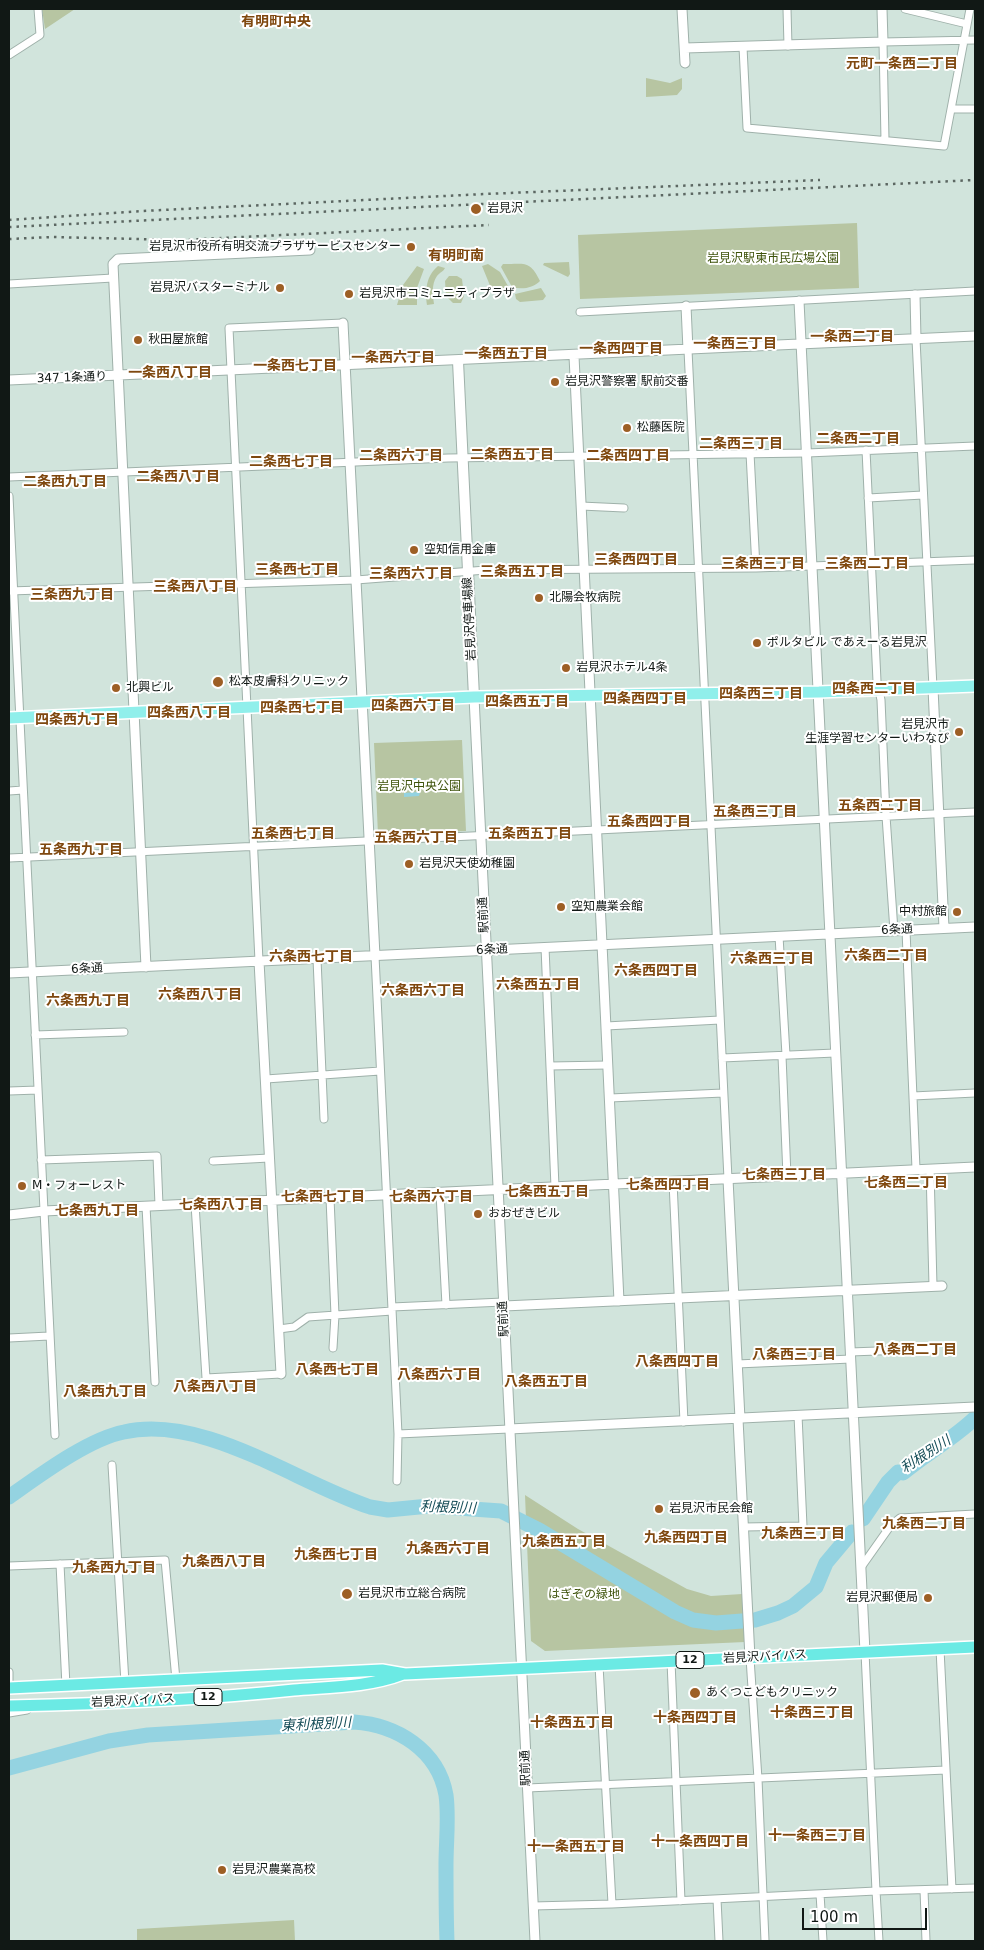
<!DOCTYPE html>
<meta charset="utf-8">
<style>
body{margin:0}
#map{position:relative;width:984px;height:1950px;overflow:hidden;background:#d1e4dc;font-family:"DejaVu Sans",sans-serif}
canvas{display:block}
.frame{position:absolute;inset:0;border:10px solid #111815;pointer-events:none}
.scale{position:absolute;left:802px;top:1908px;width:125px;height:22px;box-sizing:border-box;border:2px solid #111815;border-top:0;padding-left:6px;font-size:15px;line-height:18px;white-space:nowrap;color:#111815;-webkit-text-stroke:4px #fff;paint-order:stroke}
</style>
<div id="map">
<canvas width="984" height="1950"></canvas>
<div class="frame"></div>
<div class="scale">100 m</div>
</div>
<script>
const c = document.querySelector('canvas').getContext('2d');
c.lineJoin = 'round';
function fillPath(path, color) { c.fillStyle = color; c.fill(path, 'evenodd'); }
function stroke(path, color, width, dash) { c.strokeStyle = color; c.lineWidth = width; c.lineCap = dash ? 'butt' : 'round'; c.setLineDash(dash || []); c.stroke(path); }
function write(font, color, halo, rows, align = 'center') {
  c.font = font + ' "DejaVu Sans","Noto Sans JP",sans-serif'; c.lineWidth = 4; c.setLineDash([]); c.textBaseline = 'middle'; c.strokeStyle = halo; c.fillStyle = color; for (const [text, x, y, turn = 0] of rows) {
    c.save(); c.translate(x, y); c.rotate((+turn || 0) * Math.PI / 180); c.textAlign = isNaN(turn) ? turn : align; if (halo) c.strokeText(text, 0, 0); c.fillText(text, 0, 0); c.restore();
  }
}
fillPath(new Path2D(`
 M42,9H75L45,29Z
 M682,78V89L677,95L646,97V78L670,83Z
 M857,223L859,288L580,299L578,235Z
 M569,262L570,274L568,277L543,265L544,263Z
 M488,264L500,272L508,286L507,290L491,288L482,266Z
 M503,264C525,264 530,260 540,281C533,288 522,290 512,287L501,267Z
 M417,266L424,269L417,288V305H397L403,285Z
 M438,266L445,268C443,272 440,272 437,276C431,284 433,296 434,304L427,305C425,290 426,276 438,266Z
 M449,276H457L462,279L464,296L461,303H453L446,296L445,281Z
 M541,288L546,296L543,300L520,302L516,299L515,294Z
 M462,740L466,831L378,835L374,743Z
 M525,1495L578,1529L687,1589L711,1596L742,1594L745,1642L545,1651L531,1641Z
 M294,1920L295,1941H137V1929Z`), '#b7c5a2');
fillPath(new Path2D(`
 M418,778L422,786L419,796L404,797V793L418,792L420,788L417,782H395V779Z`), '#94d3e1');
stroke(new Path2D(`
 M9,1497C39,1476 88,1439 124,1432C203,1414 295,1482 370,1507L388,1510L429,1506L501,1511L539,1530L675,1612L693,1620L716,1623L755,1620L778,1613L793,1606L816,1587L826,1563L852,1532
 M863,1519L888,1482L898,1472L903,1473C927,1453 953,1439 975,1418
 M9,1768L109,1741L148,1735L354,1722C397,1725 438,1750 446,1795C449,1817 446,1842 446,1864C446,1890 446,1916 447,1941`), '#94d3e1', 15);
const minor = new Path2D(`
 M787,9L788,46
 M905,9L967,24
 M743,47L747,128L944,146L970,9
 M9,55L40,35L38,9
 M951,109H975
 M885,140L883,42L975,40
 M9,284L113,278
 M580,312L975,291
 M916,339L933,688
 M688,350L728,1179
 M866,450L877,681L881,700L886,816L894,931
 M750,453L756,568
 M9,477L448,458L807,453L975,446
 M9,496L55,1435
 M868,498L923,495
 M581,506L624,508
 M9,591L356,580L486,570L756,568L975,560
 M9,791L23,790
 M9,858L975,812
 M906,930L916,1169
 M779,936L786,1055
 M545,947L555,1187
 M375,956L398,1434L509,1429
 M317,959L324,1119
 M259,961L229,328L343,323
 M606,1026L720,1020
 M35,1035L124,1032
 M782,1056L787,1176
 M722,1058L835,1053
 M550,1066L608,1065
 M266,1079L380,1071
 M9,1091L38,1090
 M913,1096L975,1093
 M610,1098L723,1093
 M41,1160L157,1156L159,1205
 M213,1161L269,1158
 M930,1169L933,1286
 M673,1182L684,1422
 M440,1193L446,1305
 M330,1198L335,1315L333,1348
 M195,1204L206,1378L281,1374
 M146,1206L155,1382
 M392,1307L503,1302
 M279,1329L294,1327L308,1317L392,1311
 M9,1338L49,1336
 M850,1352L933,1349
 M737,1364L851,1359
 M112,1465L125,1683
 M397,1481L398,1434
 M744,1527L803,1526L798,1415
 M60,1564L66,1686
 M9,1566L165,1560L176,1680
 M862,1566L891,1525L900,1518L975,1514
 M940,1649L952,1889
 M865,1652L876,1891L975,1888
 M750,1658L758,1779L765,1941
 M671,1661L681,1901
 M9,1672V1688
 M9,1713L27,1710
 M527,1788L946,1770
 M924,1890L926,1941
 M820,1894L823,1941
 M717,1899L719,1941
 M612,1904L876,1891L879,1941
 M533,1906L612,1904L599,1665`);
const tertiary = new Path2D(`
 M682,9L685,63
 M685,48L883,42L882,9
 M915,295L916,339
 M799,301L865,1652
 M686,306L688,350
 M343,323L375,956
 M574,356L619,1301
 M9,380L975,336
 M933,688L944,928
 M474,697L535,1941
 M259,961L281,1374
 M146,967L113,264L118,259L310,250
 M9,973L975,927
 M728,1179L740,1419
 M9,1215L44,1211L975,1167
 M504,1306L942,1286
 M738,1419L750,1658
 M509,1429L975,1407`);
const secondary = new Path2D(`
 M458,361L474,697`);
const primary = new Path2D(`
 M9,718L474,697L819,692L975,686`);
const trunk = new Path2D(`
 M9,1688L382,1670L405,1674L975,1647
 M9,1706C104,1704 200,1700 294,1690C331,1687 369,1687 403,1674`);
stroke(minor, '#9fb1aa', 9);
stroke(tertiary, '#9fb1aa', 11);
stroke(secondary, '#9fb1aa', 12);
stroke(primary, '#fff', 14);
stroke(trunk, '#fff', 14);
stroke(minor, '#fff', 7);
stroke(tertiary, '#fff', 9);
stroke(secondary, '#fff', 10);
stroke(primary, '#90efeb', 11);
stroke(trunk, '#6beae4', 11);
stroke(new Path2D(`
 M9,220L143,211L485,194L820,180
 M9,227L975,180
 M9,239L52,237L181,240L489,225`), '#5c6762', 2.5, [2.5, 5]);
for (const [x, y, r, color] of [
 [476,209,6,"#9d5f25"],
 [411,247,5,"#9d5f25"],
 [280,288,5,"#9d5f25"],
 [349,294,5,"#9d5f25"],
 [138,340,5,"#9d5f25"],
 [555,382,5,"#9d5f25"],
 [627,428,5,"#9d5f25"],
 [414,550,5,"#9d5f25"],
 [539,598,5,"#9d5f25"],
 [757,643,5,"#9d5f25"],
 [566,668,5,"#9d5f25"],
 [218,682,6,"#9d5f25"],
 [116,688,5,"#9d5f25"],
 [959,732,5,"#9d5f25"],
 [409,864,5,"#9d5f25"],
 [561,907,5,"#9d5f25"],
 [957,912,5,"#9d5f25"],
 [22,1186,5,"#9d5f25"],
 [478,1214,5,"#9d5f25"],
 [659,1509,5,"#9d5f25"],
 [347,1594,6,"#9d5f25"],
 [928,1598,5,"#9d5f25"],
 [695,1693,6,"#9d5f25"],
 [222,1870,5,"#9d5f25"]
]) { const dot = new Path2D(); dot.arc(x, y, r, 0, 2 * Math.PI); c.fillStyle = color; c.fill(dot); stroke(dot, '#fff', 2); }
for (const [x, y, w] of [
 [690,1660,28],
 [208,1697,28]
]) { const box = new Path2D(); box.roundRect(x - w / 2, y - 8.5, w, 17, 4); c.fillStyle = '#fff'; c.fill(box); stroke(box, '#111815', 1); }
write('bold 11px', '#111815', null, [
 ["12",690,1660],
 ["12",208,1697]
]);
write('12px', '#111815', '#fff', [
 ["岩見沢",487,209],
 ["岩見沢市役所有明交流プラザサービスセンター",401,247,"right"],
 ["岩見沢バスターミナル",270,288,"right"],
 ["岩見沢市コミュニティプラザ",359,294],
 ["秋田屋旅館",148,340],
 ["岩見沢警察署 駅前交番",565,382],
 ["松藤医院",637,428],
 ["空知信用金庫",424,550],
 ["北陽会牧病院",549,598],
 ["ポルタビル であえーる岩見沢",767,643],
 ["岩見沢ホテル4条",576,668],
 ["松本皮膚科クリニック",229,682],
 ["北興ビル",126,688],
 ["岩見沢市",949,725,"right"],
 ["生涯学習センターいわなび",949,739,"right"],
 ["岩見沢天使幼稚園",419,864],
 ["空知農業会館",571,907],
 ["中村旅館",947,912,"right"],
 ["M・フォーレスト",32,1186],
 ["おおぜきビル",488,1214],
 ["岩見沢市民会館",669,1509],
 ["岩見沢市立総合病院",358,1594],
 ["岩見沢郵便局",918,1598,"right"],
 ["あくつこどもクリニック",706,1693],
 ["岩見沢農業高校",232,1870]
], 'left');
write('12px', '#3d5209', '#fff', [
 ["岩見沢駅東市民広場公園",773,259],
 ["岩見沢中央公園",419,787],
 ["はぎぞの緑地",584,1595]
]);
write('12px', '#111815', '#fff', [
 ["347 1条通り",72,378,-2],
 ["岩見沢停車場線",470,619,-93],
 ["駅前通",484,915,-93],
 ["6条通",897,930,-3],
 ["6条通",492,950,-3],
 ["6条通",87,969,-3],
 ["駅前通",504,1319,-93],
 ["岩見沢バイパス",765,1657,-3],
 ["岩見沢バイパス",133,1701,-3],
 ["駅前通",526,1768,-92]
]);
write('bold 14px', '#7f480f', '#fff', [
 ["有明町中央",276,22],
 ["元町一条西二丁目",902,64],
 ["有明町南",456,256],
 ["一条西二丁目",852,337],
 ["一条西三丁目",735,344],
 ["一条西四丁目",621,349],
 ["一条西五丁目",506,354],
 ["一条西六丁目",393,358],
 ["一条西七丁目",295,366],
 ["一条西八丁目",170,373],
 ["二条西二丁目",858,439],
 ["二条西三丁目",741,444],
 ["二条西五丁目",512,455],
 ["二条西六丁目",401,456],
 ["二条西四丁目",628,456],
 ["二条西七丁目",291,462],
 ["二条西八丁目",178,477],
 ["二条西九丁目",65,482],
 ["三条西四丁目",636,560],
 ["三条西三丁目",763,564],
 ["三条西二丁目",867,564],
 ["三条西七丁目",297,570],
 ["三条西五丁目",522,572],
 ["三条西六丁目",411,574],
 ["三条西八丁目",195,587],
 ["三条西九丁目",72,595],
 ["四条西二丁目",874,689],
 ["四条西三丁目",761,694],
 ["四条西四丁目",645,699],
 ["四条西五丁目",527,702],
 ["四条西六丁目",413,706],
 ["四条西七丁目",302,708],
 ["四条西八丁目",189,713],
 ["四条西九丁目",77,720],
 ["五条西二丁目",880,806],
 ["五条西三丁目",755,812],
 ["五条西四丁目",649,822],
 ["五条西七丁目",293,834],
 ["五条西五丁目",530,834],
 ["五条西六丁目",416,838],
 ["五条西九丁目",81,850],
 ["六条西二丁目",886,956],
 ["六条西七丁目",311,957],
 ["六条西三丁目",772,959],
 ["六条西四丁目",656,971],
 ["六条西五丁目",538,985],
 ["六条西六丁目",423,991],
 ["六条西八丁目",200,995],
 ["六条西九丁目",88,1001],
 ["七条西三丁目",784,1175],
 ["七条西二丁目",906,1183],
 ["七条西四丁目",668,1185],
 ["七条西五丁目",547,1192],
 ["七条西七丁目",323,1197],
 ["七条西六丁目",431,1197],
 ["七条西八丁目",221,1205],
 ["七条西九丁目",97,1211],
 ["八条西二丁目",915,1350],
 ["八条西三丁目",794,1355],
 ["八条西四丁目",677,1362],
 ["八条西七丁目",337,1370],
 ["八条西六丁目",439,1375],
 ["八条西五丁目",546,1382],
 ["八条西八丁目",215,1387],
 ["八条西九丁目",105,1392],
 ["九条西二丁目",924,1524],
 ["九条西三丁目",803,1534],
 ["九条西四丁目",686,1538],
 ["九条西五丁目",564,1542],
 ["九条西六丁目",448,1549],
 ["九条西七丁目",336,1555],
 ["九条西八丁目",224,1562],
 ["九条西九丁目",114,1568],
 ["十条西三丁目",812,1713],
 ["十条西四丁目",695,1718],
 ["十条西五丁目",572,1723],
 ["十一条西三丁目",817,1836],
 ["十一条西四丁目",700,1842],
 ["十一条西五丁目",576,1847]
]);
write('italic 14px', '#154c57', '#fff', [
 ["利根別川",926,1455,-33],
 ["利根別川",448,1508,2],
 ["東利根別川",316,1725,-3]
]);
</script>
